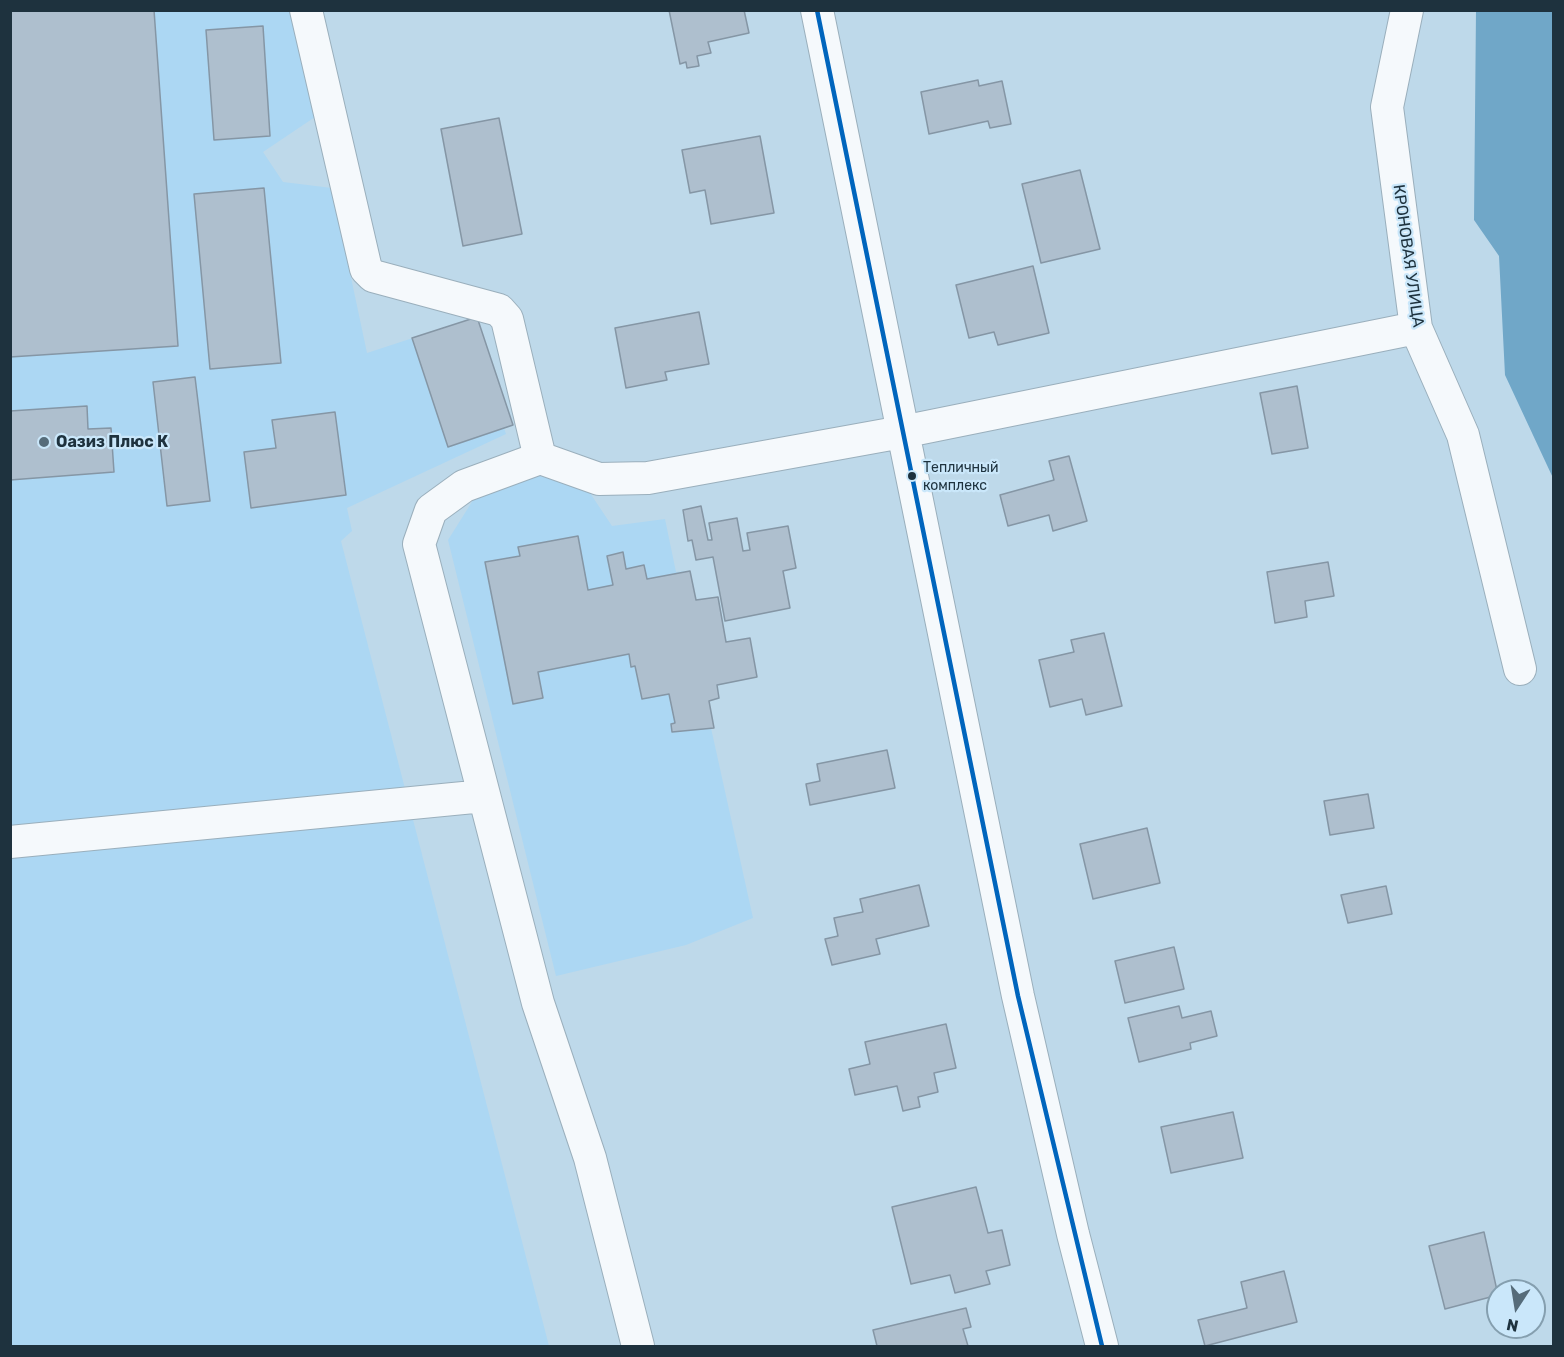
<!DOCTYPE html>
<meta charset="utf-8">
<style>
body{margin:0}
#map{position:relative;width:1564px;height:1357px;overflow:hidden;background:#bed9ea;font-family:Rubik,sans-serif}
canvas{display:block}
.frame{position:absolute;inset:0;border:12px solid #1e323e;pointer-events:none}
.north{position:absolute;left:1486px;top:1279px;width:60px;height:60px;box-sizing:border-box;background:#cae7fa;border:2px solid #859faf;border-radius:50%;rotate:192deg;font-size:16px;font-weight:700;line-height:24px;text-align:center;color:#1e323e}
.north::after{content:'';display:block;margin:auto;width:21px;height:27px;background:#566c7a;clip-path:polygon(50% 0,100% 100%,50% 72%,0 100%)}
</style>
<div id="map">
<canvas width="1564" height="1357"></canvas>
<div class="frame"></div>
<div class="north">N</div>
</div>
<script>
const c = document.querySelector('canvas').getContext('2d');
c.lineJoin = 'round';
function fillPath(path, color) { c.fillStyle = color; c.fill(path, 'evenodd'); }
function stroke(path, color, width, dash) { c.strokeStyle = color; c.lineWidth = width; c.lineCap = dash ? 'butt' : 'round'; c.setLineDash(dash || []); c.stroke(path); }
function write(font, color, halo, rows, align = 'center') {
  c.font = font + ' Rubik,sans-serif'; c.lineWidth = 4.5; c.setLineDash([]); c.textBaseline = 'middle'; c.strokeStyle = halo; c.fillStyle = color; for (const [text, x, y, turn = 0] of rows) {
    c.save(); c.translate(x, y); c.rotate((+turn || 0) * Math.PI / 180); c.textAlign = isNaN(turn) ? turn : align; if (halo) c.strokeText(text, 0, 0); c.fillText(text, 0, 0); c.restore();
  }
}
fillPath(new Path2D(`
 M10,11H291L315,117L263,152L283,182L332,188L367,353L477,317L513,425L504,428L506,434L347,508L352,531L341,541L549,1346H11Z
 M539,476L586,487L612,526L665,519L676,572L690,571L696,600L718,597L726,642L750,638L757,677L717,685L719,698L709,701L714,728H711L753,918L686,945L556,976L448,540L475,497Z`), '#acd7f3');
fillPath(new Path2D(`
 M1476,11H1553V478L1505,375L1499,256L1474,220Z`), '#70a7c8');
const building = new Path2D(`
 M10,10H154L178,346L10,357Z
 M669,10H744L749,33L708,42L711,53L697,56L699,66L687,68L686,62L680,64Z
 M263,26L270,136L214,140L206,30Z
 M978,80L979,86L1002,81L1011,124L990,128L988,121L929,134L921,92Z
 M499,118L522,234L463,246L441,129Z
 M760,136L774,213L711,224L705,190L690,193L682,150Z
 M1080,170L1100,249L1041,263L1022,184Z
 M264,188L281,363L210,369L194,194Z
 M1033,266L1049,333L998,345L994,332L969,338L956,285Z
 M699,312L709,364L665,372L667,380L626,388L615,328Z
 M477,317L513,425L448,447L412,338Z
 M195,377L210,501L167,506L153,382Z
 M1297,386L1308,448L1272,454L1260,393Z
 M87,406L88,429L111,428L114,472L10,480V411Z
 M335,412L346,495L251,508L244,452L276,448L272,420Z
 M1069,456L1087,521L1053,531L1049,515L1008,526L1000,495L1054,480L1049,461Z
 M701,506L708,540H712L709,523L737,518L743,551L750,550L747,533L788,526L796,568L783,571L790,608L725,621L713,557L696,560L692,540L688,541L683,510Z
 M578,536L588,590L613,585L607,556L623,552L626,569L644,565L647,579L690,571L696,600L718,597L726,642L750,638L757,677L717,685L719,698L709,701L714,728L672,732L671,724L675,723L669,694L642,699L635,666L631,667L629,654L538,672L543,698L513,704L485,562L520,556L518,547Z
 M1328,562L1334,596L1305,601L1307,617L1275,623L1267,572Z
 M1104,633L1122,706L1086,715L1082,699L1050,707L1039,660L1074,652L1071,640Z
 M887,750L895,788L810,805L806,784L820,781L817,764Z
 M1368,794L1374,828L1330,835L1324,801Z
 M1147,828L1160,883L1093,899L1080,844Z
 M919,885L929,926L876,939L880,954L832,965L825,939L838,936L834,918L863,912L860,899Z
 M1386,886L1392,914L1348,923L1341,895Z
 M1174,947L1184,989L1125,1003L1115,961Z
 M1179,1006L1182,1018L1211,1011L1217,1036L1190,1043L1191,1049L1139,1062L1128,1018Z
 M946,1024L956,1068L934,1073L938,1092L918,1097L920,1107L903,1111L897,1086L855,1095L849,1069L870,1064L865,1042Z
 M1233,1112L1243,1158L1171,1173L1161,1127Z
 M976,1187L988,1233L1002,1230L1010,1265L986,1271L990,1284L955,1293L950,1275L911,1284L892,1207Z
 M1484,1232L1498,1295L1445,1309L1429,1246Z
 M1284,1271L1297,1322L1205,1346L1198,1320L1247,1308L1241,1282Z
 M966,1308L971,1327L963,1329L968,1346H877L873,1330Z`);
fillPath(building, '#aebfce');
stroke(building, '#8596a5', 1.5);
const minor = new Path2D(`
 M306,10L366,269L373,276L499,310L507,319L540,458
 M817,10L1018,996L1073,1234L1102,1346
 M1407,10L1387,107L1416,328L1463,435L1520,669
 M10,842L484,796
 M638,1346L590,1158L538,1003L419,544L431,510L464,486L540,458L599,479L648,478L902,432L1416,328`);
stroke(minor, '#9aafbc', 34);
stroke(minor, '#f5f9fc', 32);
stroke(new Path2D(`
 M817,10L1018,996L1102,1346`), '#0065bd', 4.5);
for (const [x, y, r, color] of [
 [44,442,6,"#566c7a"],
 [912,476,5,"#1e323e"]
]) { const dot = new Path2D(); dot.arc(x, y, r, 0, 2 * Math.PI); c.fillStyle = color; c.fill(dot); stroke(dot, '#cae7fa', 2); }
write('14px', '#1e323e', '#cae7fa', [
 ["Тепличный",923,468],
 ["комплекс",923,486]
], 'left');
write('16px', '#1e323e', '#cae7fa', [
 ["КРОНОВАЯ УЛИЦА",1408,256,82]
]);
write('bold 16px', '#1e323e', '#cae7fa', [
 ["Оазиз Плюс К",56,442]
], 'left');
</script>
